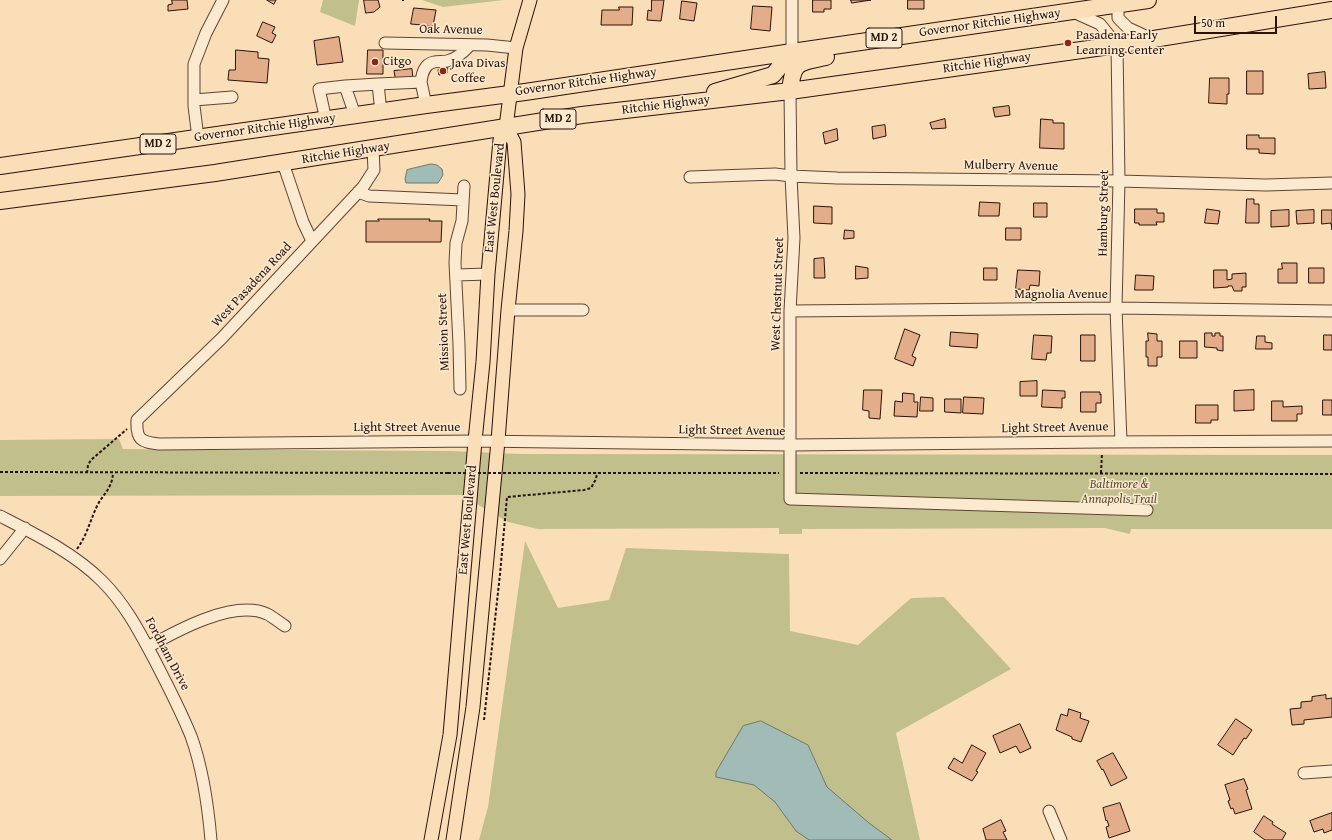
<!DOCTYPE html>
<style>
body{margin:0}
#map{position:relative;width:1332px;height:840px;overflow:hidden;background:#fadeb7;font-family:"Gentium Book Plus",serif}
canvas{display:block}
.scale{position:absolute;left:1194px;top:16px;width:83px;height:18px;box-sizing:border-box;border:2px solid #291209;border-top:0;padding-left:5px;font-size:12px;line-height:14px;white-space:nowrap;color:#291209;-webkit-text-stroke:3px #fcead0;paint-order:stroke}
</style>
<div id="map">
<canvas width="1332" height="840"></canvas>
<div class="scale">50 m</div>
</div>
<script>
const c = document.querySelector('canvas').getContext('2d');
c.lineJoin = 'round';
function fillPath(path, color) { c.fillStyle = color; c.fill(path, 'evenodd'); }
function stroke(path, color, width, dash) { c.strokeStyle = color; c.lineWidth = width; c.lineCap = dash ? 'butt' : 'round'; c.setLineDash(dash || []); c.stroke(path); }
function write(font, color, halo, rows, align = 'center') {
  c.font = font + ' "Gentium Book Plus",serif'; c.lineWidth = 3; c.setLineDash([]); c.textBaseline = 'middle'; c.strokeStyle = halo; c.fillStyle = color; for (const [text, x, y, turn = 0] of rows) {
    c.save(); c.translate(x, y); c.rotate((+turn || 0) * Math.PI / 180); c.textAlign = isNaN(turn) ? turn : align; if (halo) c.strokeText(text, 0, 0); c.fillText(text, 0, 0); c.restore();
  }
}
fillPath(new Path2D(`
 M323,0H359L355,26L320,12Z
 M422,0H504L443,7Z
 M119,439L123,449L451,451L520,454L1332,455V529H1131L1130,534L1105,528L802,529V534H779V528L538,529L508,522L461,495L0,496V440Z
 M525,541L558,608L609,600L626,548L789,554L790,631L858,645L911,598L944,597L1011,669L896,733L920,840H479L488,807Z`), '#c1c08c');
const water = new Path2D(`
 M431,164L437,165L442,169L443,175L438,183H406L405,179L407,170Z
 M761,721L808,745L827,787L869,823L892,840H809L796,831L775,802L754,785L716,777V772L743,726Z`);
fillPath(water, '#a1bbb6');
stroke(water, '#717771', 1);
const building = new Path2D(`
 M172,0H187L188,9L168,11V5L172,4Z
 M267,0H276L274,4Z
 M364,0H378L380,7L374,12L366,13Z
 M652,0H664L661,21L647,20L648,10L651,11Z
 M813,0H831V9H824V12H813Z
 M851,0H871L852,3Z
 M908,0H924V9H908Z
 M682,1L697,3L694,21L680,19Z
 M753,6L772,7L770,31L751,29Z
 M619,7H633L632,25H601L602,10H619Z
 M414,8L436,10L433,26L411,24Z
 M263,22L275,27L272,33L276,35L272,43L257,36Z
 M339,37L343,62L317,65L314,41Z
 M236,50L258,52V58L269,59L267,83L228,80L229,70H235Z
 M368,50H383V74H367Z
 M448,68L447,73L439,75L438,70Z
 M412,69L413,80L396,82L394,71Z
 M1247,71H1263V94H1247Z
 M1325,72L1326,88L1309,89L1308,74Z
 M1210,78H1229V94H1227V104L1209,103Z
 M1009,106L1010,115L995,117L993,108Z
 M945,119L946,128L932,129L930,123Z
 M1041,119L1053,120V123H1064V149L1040,148Z
 M885,125L886,136L873,139L872,127Z
 M837,129L838,140L825,144L823,133Z
 M1247,135H1259V138H1275V154L1259,153V149H1247Z
 M1247,199H1254V204H1259V223H1246Z
 M980,202L1000,203L999,216H979Z
 M1034,203H1047V217H1034Z
 M814,206L832,207V224L814,223Z
 M1135,209H1157V213H1164V222H1156L1157,225H1139V223H1135Z
 M1207,209L1220,211L1218,224L1205,223Z
 M1289,210V226L1271,227V211Z
 M1314,210V223L1297,224L1296,211Z
 M1322,210H1332V230L1331,223L1322,224Z
 M378,219H430L429,221H442L441,242H366V221H379Z
 M1006,228H1021V240H1006Z
 M845,230L854,231V238L844,239Z
 M824,258L825,278H814V259Z
 M1282,263H1297V283H1278V269H1282Z
 M856,266L868,268V278L856,279Z
 M984,268H997V280H984Z
 M1309,268H1324V283H1309Z
 M1018,270L1040,271L1039,286L1030,285L1029,290L1016,289Z
 M1214,270H1227V280L1232,279V274L1246,273V287H1242V291H1234L1232,286H1228V287L1214,288Z
 M1136,275L1154,276L1153,290H1135Z
 M905,329L920,335L912,356L916,358L913,366L895,359Z
 M951,332L978,334L977,348L950,346Z
 M1148,333L1157,334V341H1162V357H1157V366H1148V357H1146V341H1148Z
 M1205,333H1212V336H1215V333H1220V336H1223V351L1217,350V348L1205,347Z
 M1034,335L1052,336L1051,353H1047L1046,360L1032,359Z
 M1081,335H1095V361H1081Z
 M1324,335H1332V350H1324Z
 M1257,336H1265V342L1272,343V349H1256Z
 M1180,341H1197V358H1180Z
 M1037,381V396H1020V382Z
 M864,390H882L880,419L869,418V411L863,410Z
 M1043,390L1065,391V398H1062V408L1042,407Z
 M1254,390V410L1234,411V391Z
 M1081,392H1100V395L1101,394V403H1096V412H1081Z
 M903,393L914,394V402H918L917,417L894,416L895,401L902,402Z
 M921,397L933,398V411H920Z
 M964,397L984,398L983,414L963,413Z
 M945,399H961V413L945,412Z
 M1323,400H1332V415H1323Z
 M1272,401H1283V407L1302,406V414H1297V421H1272Z
 M1196,405H1218V420H1211V423H1196Z
 M1326,695V699L1332,698V717L1304,720V724L1292,725L1290,709L1301,708V702L1312,701V697Z
 M1069,709L1081,713L1080,718L1089,721L1081,742L1072,739V737L1056,730L1061,714L1067,716Z
 M1236,719L1252,730L1246,739L1244,738L1233,755L1218,745Z
 M1020,724L1031,748L1020,753L1016,746L1000,753L993,736Z
 M972,745L986,753L976,771L978,772L972,781L948,768L954,758L962,763Z
 M1113,753L1127,778L1111,786L1103,769L1102,770L1097,761Z
 M1244,779L1248,789L1246,790L1252,809L1235,814L1233,808L1231,809L1228,801L1230,800L1225,785Z
 M1120,803L1130,831L1109,838L1106,827L1109,826L1107,820L1106,821L1103,808Z
 M1332,813V830L1324,833L1323,829L1314,832L1310,821Z
 M1264,816L1273,822L1272,824L1286,833L1282,840H1265L1254,832Z
 M1001,820L1006,831L1003,832L1007,840H986L983,829Z`);
fillPath(building, '#e4ad89');
stroke(building, '#291209', 1);
const minor = new Path2D(`
 M1118,0V18L1128,28L1152,39
 M1071,11L1100,24L1117,45L1119,181L1116,308L1121,442
 M385,43L487,45L516,48
 M792,52V0
 M421,82C422,74 424,64 434,62C438,61 442,62 447,61C456,59 464,52 470,45
 M378,84L421,82L426,105
 M345,86L378,84L381,112
 M790,91L791,176L794,238L790,311V499L1147,510
 M194,100L232,97
 M326,120L319,89L345,86L355,115
 M198,138L194,106V64L206,33L223,0
 M373,149L374,170L363,187L222,338L137,420C136,440 141,442 159,444L475,441L790,445L1102,442L1332,441
 M283,163L303,222L312,241
 M690,177L775,174L791,176L837,178L1119,181L1266,185L1332,183
 M358,192L369,196L463,200
 M456,275L488,274
 M508,310H583
 M790,311L1116,308L1332,311
 M460,389L459,344L455,263L456,243L462,221L464,186
 M0,516C35,534 74,553 102,581C125,604 139,631 154,659C167,684 180,709 191,736C203,769 208,805 211,840
 M0,559L25,528
 M148,647C176,631 234,599 267,614C273,617 279,622 285,626
 M1304,773L1332,771
 M1049,811L1061,840`);
const major = new Path2D(`
 M431,840L450,735L475,441L483,362L488,274L500,140L506,127L516,48L530,0
 M453,840L473,707L498,441L508,310L516,231L518,194L514,142L506,127`);
const highway = new Path2D(`
 M790,91C793,60 799,63 826,57
 M715,92L773,75L792,52
 M0,166L426,105L525,92L792,52L1148,0
 M0,201L215,173L582,115L790,91L1117,45L1332,10`);
stroke(minor, '#5d4534', 13);
stroke(major, '#291209', 15);
stroke(highway, '#291209', 18);
stroke(new Path2D(`
 M403,1V0
 M0,472L448,473
 M87,473L88,465L91,460L127,429
 M523,473H779
 M800,473L1332,474
 M1101,473L1102,453
 M77,549C87,535 90,521 97,506C103,494 112,489 113,473
 M484,720L500,574L507,497L584,490L591,488L596,479L597,473`), '#291209', 2, [3, 2]);
stroke(minor, '#fcead0', 11);
stroke(major, '#fadeb7', 13);
stroke(highway, '#fadeb7', 16);
stroke(new Path2D(`
 M448,473H523`), '#291209', 2, [3, 2]);
for (const [x, y, r, color] of [
 [1068,43,4,"#8f2418"],
 [375,62,4,"#8f2418"],
 [443,71,4,"#8f2418"]
]) { const dot = new Path2D(); dot.arc(x, y, r, 0, 2 * Math.PI); c.fillStyle = color; c.fill(dot); stroke(dot, '#fcead0', 1.5); }
for (const [x, y, w] of [
 [884,38,36],
 [558,119,36],
 [158,144,36]
]) { const box = new Path2D(); box.roundRect(x - w / 2, y - 10, w, 20, 3); c.fillStyle = '#fcead0'; c.fill(box); stroke(box, '#291209', 1); }
write('bold 12px', '#291209', null, [
 ["MD 2",884,38],
 ["MD 2",558,119],
 ["MD 2",158,144]
]);
write('13px', '#291209', '#fcead0', [
 ["Governor Ritchie Highway",990,23,-8],
 ["Oak Avenue",451,30,1],
 ["Ritchie Highway",987,63,-8],
 ["Governor Ritchie Highway",586,82,-8],
 ["Ritchie Highway",666,105,-7],
 ["Governor Ritchie Highway",265,128,-8],
 ["Ritchie Highway",346,153,-9],
 ["Mulberry Avenue",1011,166,1],
 ["East West Boulevard",495,198,-84],
 ["Hamburg Street",1104,213,-89],
 ["West Pasadena Road",252,285,-47],
 ["West Chestnut Street",778,294,-88],
 ["Magnolia Avenue",1061,295],
 ["Mission Street",444,332,-92],
 ["Light Street Avenue",407,428],
 ["Light Street Avenue",1055,428,-1],
 ["Light Street Avenue",732,431,1],
 ["East West Boulevard",468,520,-85],
 ["Fordham Drive",167,654,62]
]);
write('13px', '#291209', '#fcead0', [
 ["Pasadena Early",1076,36],
 ["Learning Center",1076,51],
 ["Citgo",383,62],
 ["Java Divas",451,64],
 ["Coffee",451,79]
], 'left');
write('italic 13px', '#5e4f37', '#fcead0', [
 ["Baltimore &",1119,485],
 ["Annapolis Trail",1119,500]
]);
</script>
